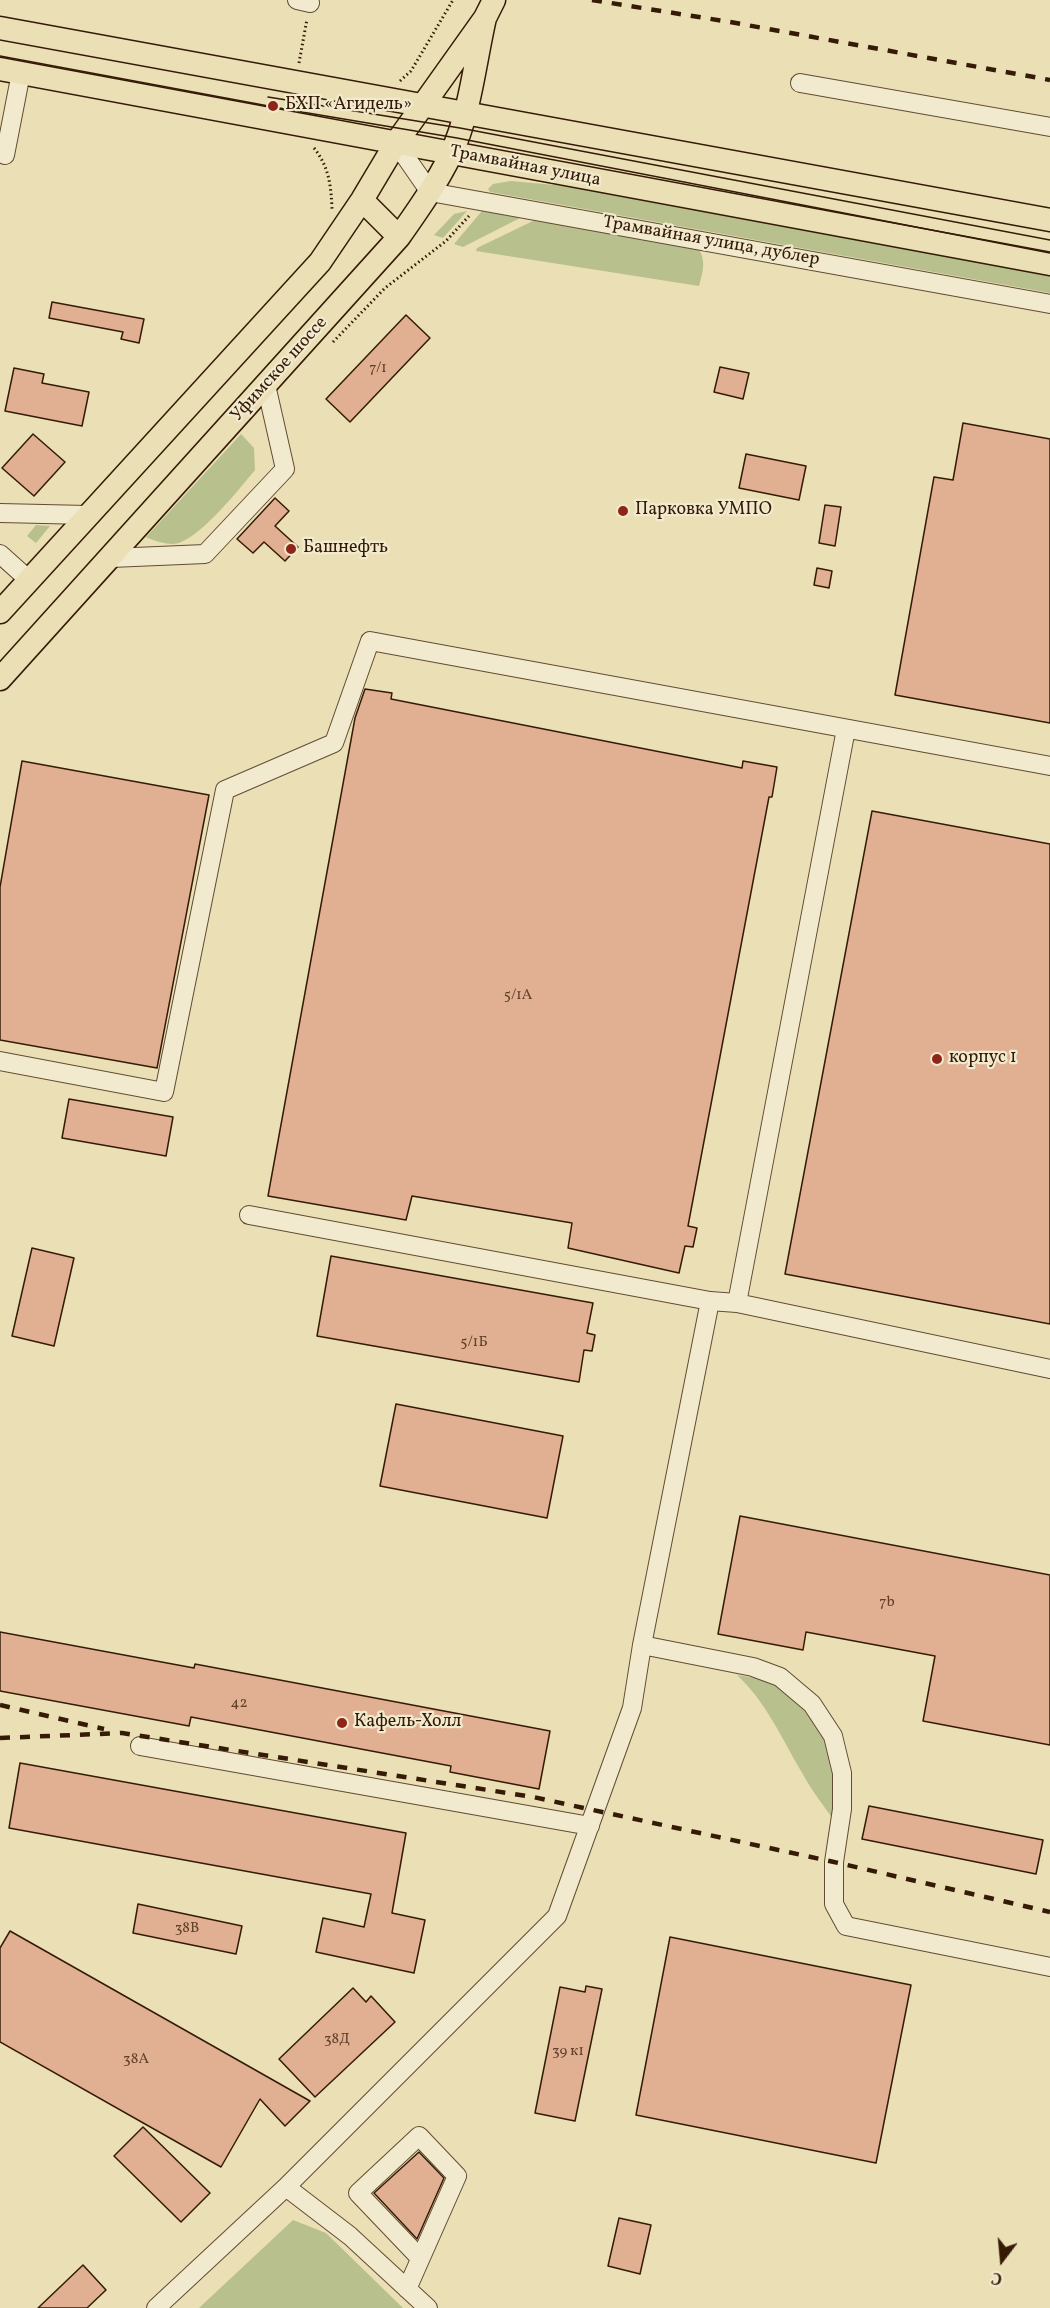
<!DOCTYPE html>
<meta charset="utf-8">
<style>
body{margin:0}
#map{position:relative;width:1050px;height:2308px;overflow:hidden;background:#ebdfb5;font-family:Vollkorn,serif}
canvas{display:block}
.north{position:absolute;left:972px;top:2230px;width:60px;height:60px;-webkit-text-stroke:4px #f2eacf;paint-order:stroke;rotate:196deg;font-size:16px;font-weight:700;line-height:24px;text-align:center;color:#351b06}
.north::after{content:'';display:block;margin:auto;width:21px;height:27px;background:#351b06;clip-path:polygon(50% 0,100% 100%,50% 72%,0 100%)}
</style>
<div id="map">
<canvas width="1050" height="2308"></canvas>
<div class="north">С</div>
</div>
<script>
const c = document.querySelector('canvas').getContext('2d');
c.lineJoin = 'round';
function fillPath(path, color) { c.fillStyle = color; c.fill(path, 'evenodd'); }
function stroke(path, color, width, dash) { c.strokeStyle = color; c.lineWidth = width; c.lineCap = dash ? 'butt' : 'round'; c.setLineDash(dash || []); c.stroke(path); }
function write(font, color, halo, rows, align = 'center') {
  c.font = font + ' Vollkorn,serif'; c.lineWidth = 4.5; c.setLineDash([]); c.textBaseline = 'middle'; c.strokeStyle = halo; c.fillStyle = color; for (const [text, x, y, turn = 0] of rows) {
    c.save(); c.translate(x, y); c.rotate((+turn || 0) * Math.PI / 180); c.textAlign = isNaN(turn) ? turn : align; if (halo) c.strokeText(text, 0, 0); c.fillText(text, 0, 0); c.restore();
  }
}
fillPath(new Path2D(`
 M511,181L566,186L1050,275V293L490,192L488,189L493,184Z
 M467,211L443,238L434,235L454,214Z
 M482,211L520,218L463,247L454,244Z
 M537,219L699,249C706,262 703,271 699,286L476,251L477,248Z
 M241,434L254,448L255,470C239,489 197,543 173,544C165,544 154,541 146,537Z
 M36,525L50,526L36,543L27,536Z
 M737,1675L767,1680L791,1694L831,1738L837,1825C825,1807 811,1790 801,1771C781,1737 766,1702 737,1675Z
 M293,2220L326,2233L403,2308H199Z`), '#b8c18d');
const building = new Path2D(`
 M52,302L144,319L139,343L121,339L123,332L49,318Z
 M406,315L430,338L350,422L326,399Z
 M720,367L749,373L743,399L714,392Z
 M14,368L44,374L42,383L89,392L82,426L5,411Z
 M963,423L1050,439V723L895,695L934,477L953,480Z
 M33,434L65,462L34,496L2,468Z
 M746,454L806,466L799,500L739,488Z
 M275,498L289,511L275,526L298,547L285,561L264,542L253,553L237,539Z
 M825,505L841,507L835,546L819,543Z
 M817,568L832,571L829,588L814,585Z
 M365,689L392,693L391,699L742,768L743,761L777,767L772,797H769L688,1226L697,1228L693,1247L685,1246L679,1273L568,1248L572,1223L412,1196L406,1220L268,1196L355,718Z
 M22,761L209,795L157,1068L0,1040V887Z
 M872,811L1050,844V1324L785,1274Z
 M69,1099L173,1117L166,1156L62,1138Z
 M32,1248L74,1258L54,1346L12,1336Z
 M331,1256L593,1303L587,1333L595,1335L592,1351L584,1350L579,1382L317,1336Z
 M396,1404L563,1436L547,1518L380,1486Z
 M740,1516L1050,1575V1745L923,1721L935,1656L806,1632L803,1650L718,1634Z
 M0,1632L194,1668L195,1664L550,1731L539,1789L450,1772L451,1766L191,1717L189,1726L0,1691Z
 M20,1763L406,1833L392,1913L425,1920L414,1973L316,1952L323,1918L364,1927L371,1894L9,1828Z
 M869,1806L1043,1840L1036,1874L862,1839Z
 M138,1904L242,1926L236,1954L133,1933Z
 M10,1931L310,2101L285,2126L260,2099L221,2167L0,2042V1948Z
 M670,1937L911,1985L876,2163L636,2115Z
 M586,1986L602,1989L575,2121L535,2113L560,1987L585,1992Z
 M353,1988L366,2002L371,1996L395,2022L315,2097L279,2059Z
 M143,2127L210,2193L181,2222L114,2156Z
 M419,2152L444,2178L417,2239L374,2193Z
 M619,2218L651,2225L640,2274L608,2266Z
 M83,2265L106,2290L87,2308H38Z`);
fillPath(building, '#e1b093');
stroke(building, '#351b06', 1.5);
const minor = new Path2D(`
 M297,0L310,3
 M800,83L1050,127
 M396,143L430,192L1050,304
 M5,155L21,73
 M0,513L87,515
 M0,554L29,580
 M111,558L205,554L285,469L266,385
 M0,1061L164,1092L225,790L334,743L370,641L1050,766
 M249,1215L710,1301L737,1303L1050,1369
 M737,1303L846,729
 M642,1645L753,1667L780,1677L812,1704L833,1736L842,1773V1809L834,1862V1904L846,1926L1050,1967
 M140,1746L590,1826
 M286,2187L557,1916L632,1708L642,1645L710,1301
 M407,2289L457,2176L419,2136L358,2193L420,2258
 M156,2308L286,2187L350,2236L428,2308`);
const major = new Path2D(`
 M0,28L1050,220
 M0,69L1050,264
 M362,200L399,237
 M0,612L320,262L362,200L396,143L485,18L494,0
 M0,679L399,237C418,210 437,183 451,154C470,114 475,61 485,18`);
stroke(minor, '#624c32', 20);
stroke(major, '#351b06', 25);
stroke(new Path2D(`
 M299,63L307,19
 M400,81L411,71L453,0
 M314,148C329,167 331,185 332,209
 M333,342L385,288L446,241L469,216`), '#351b06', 3, [1.5, 3]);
stroke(minor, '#f2eacf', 18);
stroke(major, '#ebdfb5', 22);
stroke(new Path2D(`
 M0,56L290,110L457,138L1050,253
 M268,97L460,128L1050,240`), '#351b06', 1.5);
stroke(new Path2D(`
 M592,0L730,22L1050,80
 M0,1705L104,1729
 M0,1738L122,1733L533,1797L834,1862L1050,1912`), '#351b06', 4.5, [10, 10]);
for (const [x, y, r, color] of [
 [273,106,6,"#8f2418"],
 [623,511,6,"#8f2418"],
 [291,549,6,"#8f2418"],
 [937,1059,6,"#8f2418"],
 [342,1723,6,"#8f2418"]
]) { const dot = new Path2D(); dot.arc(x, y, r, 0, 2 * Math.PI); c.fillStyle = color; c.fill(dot); stroke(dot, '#f2eacf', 2); }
write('15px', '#604029', null, [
 ["7/1",378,369],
 ["5/1А",518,996],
 ["5/1Б",474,1343],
 ["7b",887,1603],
 ["42",239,1704],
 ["38В",187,1929],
 ["38Д",337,2040],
 ["39 к1",568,2052],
 ["38А",136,2060]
]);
write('18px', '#351b06', '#f2eacf', [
 ["БХП «Агидель»",285,106],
 ["Парковка УМПО",635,511],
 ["Башнефть",303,549],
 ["корпус 1",949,1059],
 ["Кафель-Холл",354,1723]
], 'left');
write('18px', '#351b06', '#f2eacf', [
 ["Трамвайная улица",525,167,11],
 ["Трамвайная улица, дублер",711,242,10],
 ["Уфимское шоссе",280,370,-48]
]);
</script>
